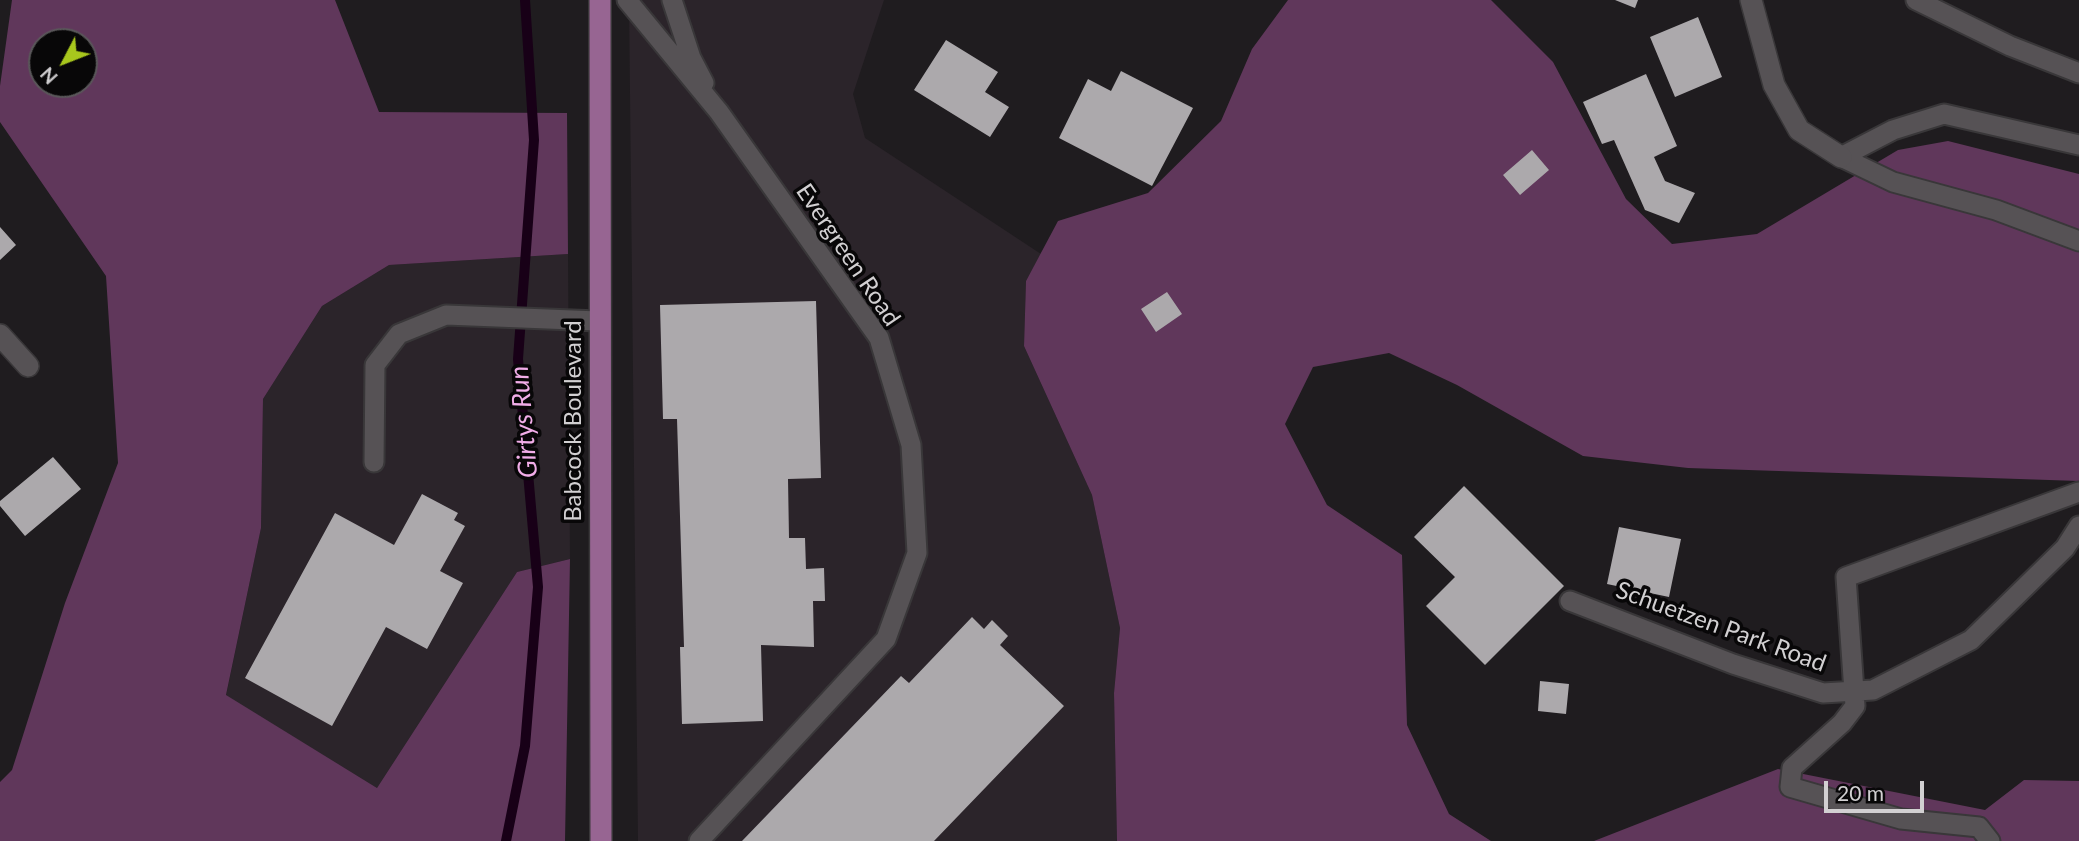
<!DOCTYPE html>
<style>
body{margin:0}
#map{position:relative;width:2079px;height:841px;overflow:hidden;background:#1f1c1f;font-family:Lato,sans-serif}
canvas{display:block}
.north{position:absolute;left:28px;top:28px;width:70px;height:70px;box-sizing:border-box;background:#080708;border:2px solid #595759;border-radius:50%;rotate:228deg;font-size:19px;font-weight:700;line-height:28px;text-align:center;color:#d2d0d2}
.north::after{content:'';display:block;margin:auto;width:24px;height:32px;background:#a8c71d;clip-path:polygon(50% 0,100% 100%,50% 72%,0 100%)}
.scale{position:absolute;left:1824px;top:781px;width:100px;height:32px;box-sizing:border-box;border:4px solid #d2d0d2;border-top:0;padding-left:9px;font-size:21px;line-height:24px;white-space:nowrap;color:#d2d0d2;-webkit-text-stroke:5px #080708;paint-order:stroke}
</style>
<div id="map">
<canvas width="2079" height="841"></canvas>
<div class="north">N</div>
<div class="scale">20 m</div>
</div>
<script>
const c = document.querySelector('canvas').getContext('2d');
c.lineJoin = 'round';
function fillPath(path, color) { c.fillStyle = color; c.fill(path, 'evenodd'); }
function stroke(path, color, width, dash) { c.strokeStyle = color; c.lineWidth = width; c.lineCap = dash ? 'butt' : 'round'; c.setLineDash(dash || []); c.stroke(path); }
function write(font, color, halo, rows, align = 'center') {
  c.font = font + ' Lato,sans-serif'; c.lineWidth = 7; c.setLineDash([]); c.textBaseline = 'middle'; c.strokeStyle = halo; c.fillStyle = color; for (const [text, x, y, turn = 0] of rows) {
    c.save(); c.translate(x, y); c.rotate((+turn || 0) * Math.PI / 180); c.textAlign = isNaN(turn) ? turn : align; if (halo) c.strokeText(text, 0, 0); c.fillText(text, 0, 0); c.restore();
  }
}
fillPath(new Path2D(`
 M629,0H884L853,94L865,138L1041,254L1026,281L1024,346L1092,495L1120,628L1114,693L1117,841H638Z
 M568,254L570,559L517,572L377,788L226,696L261,528L263,399L322,306L389,265Z`), '#2b242a');
fillPath(new Path2D(`
 M12,0H335L379,112L567,113L568,254L389,265L322,306L263,399L261,528L226,695L377,788L517,572L570,559L565,841H0V782L12,770L65,603L118,463L106,276L0,122V86ZM84,42V84H42V42Z
 M1288,0H1491L1553,62L1626,199L1672,244L1757,234L1898,150L1948,141L2079,174V481L1688,468L1583,456L1457,385L1389,353L1313,367L1285,424L1327,505L1402,555L1407,725L1449,814L1491,841H1117L1114,693L1120,628L1092,495L1024,346L1026,281L1058,221L1148,193L1221,121L1252,49Z
 M1778,769L1985,810L2024,780L2079,781V841H1594Z`), '#60375b');
stroke(new Path2D(`
 M506,841L525,746L538,587L518,359L534,140L525,0`), '#180017', 10);
fillPath(new Path2D(`
 M1615,0H1638L1635,8Z
 M1698,17L1722,77L1675,97L1650,37Z
 M946,40L998,72L985,92L1009,107L990,137L914,90Z
 M1121,71L1193,108L1152,186L1059,138L1088,79L1111,91Z
 M1646,74L1677,146L1654,157L1665,181L1695,193L1679,223L1645,210L1614,140L1602,144L1583,102Z
 M1532,150L1549,170L1520,195L1503,175Z
 M0,227L16,245L0,260Z
 M1167,292L1182,314L1156,332L1141,309Z
 M816,301L821,478L788,479L789,538H805L806,569L824,568L825,601H813L814,647L761,645L763,721L682,724L680,647H684L677,419H663L660,305Z
 M53,457L81,489L25,536L0,506V501Z
 M1464,486L1564,586L1485,665L1426,606L1455,577L1414,537Z
 M422,494L458,513L454,520L465,526L440,571L463,583L427,649L386,627L332,726L245,678L335,513L394,545Z
 M1619,527L1681,539L1669,597L1607,584Z
 M972,617L984,629L992,620L1008,636L1000,645L1064,706L934,841H742L901,676L909,683Z
 M1540,681L1569,684L1566,714L1538,711Z`), '#aca9ac');
const lane = new Path2D(`
 M627,0L719,112L879,338L911,445L917,553L886,639L699,841
 M672,0L691,58L704,83
 M1916,0L2010,46L2079,73
 M1841,157L1893,182L1996,210L2079,241
 M1841,157L1893,130L1944,114L2079,145
 M374,462L375,365L399,334L446,315L598,321
 M1570,601L1733,664L1823,693L1873,690L1971,640L2065,548L2079,526
 M1990,841L1979,827L1901,819L1790,787L1792,768L1842,723L1855,706L1846,577L2079,492`);
const street = new Path2D(`
 M1751,0L1774,85L1799,130L1841,157
 M0,335L28,366`);
const primary = new Path2D(`
 M600,0L601,841`);
stroke(lane, '#393739', 23);
stroke(street, '#393739', 24);
stroke(primary, '#393739', 24);
stroke(lane, '#565255', 19);
stroke(street, '#565255', 21);
stroke(primary, '#976592', 21);
write('24px', '#d2d0d2', '#080708', [
 ["Evergreen Road",848,255,56],
 ["Babcock Boulevard",573,421,-90],
 ["Schuetzen Park Road",1721,627,20]
]);
write('italic 26px', '#f1ade8', '#080708', [
 ["Girtys Run",524,422,-95]
]);
</script>
